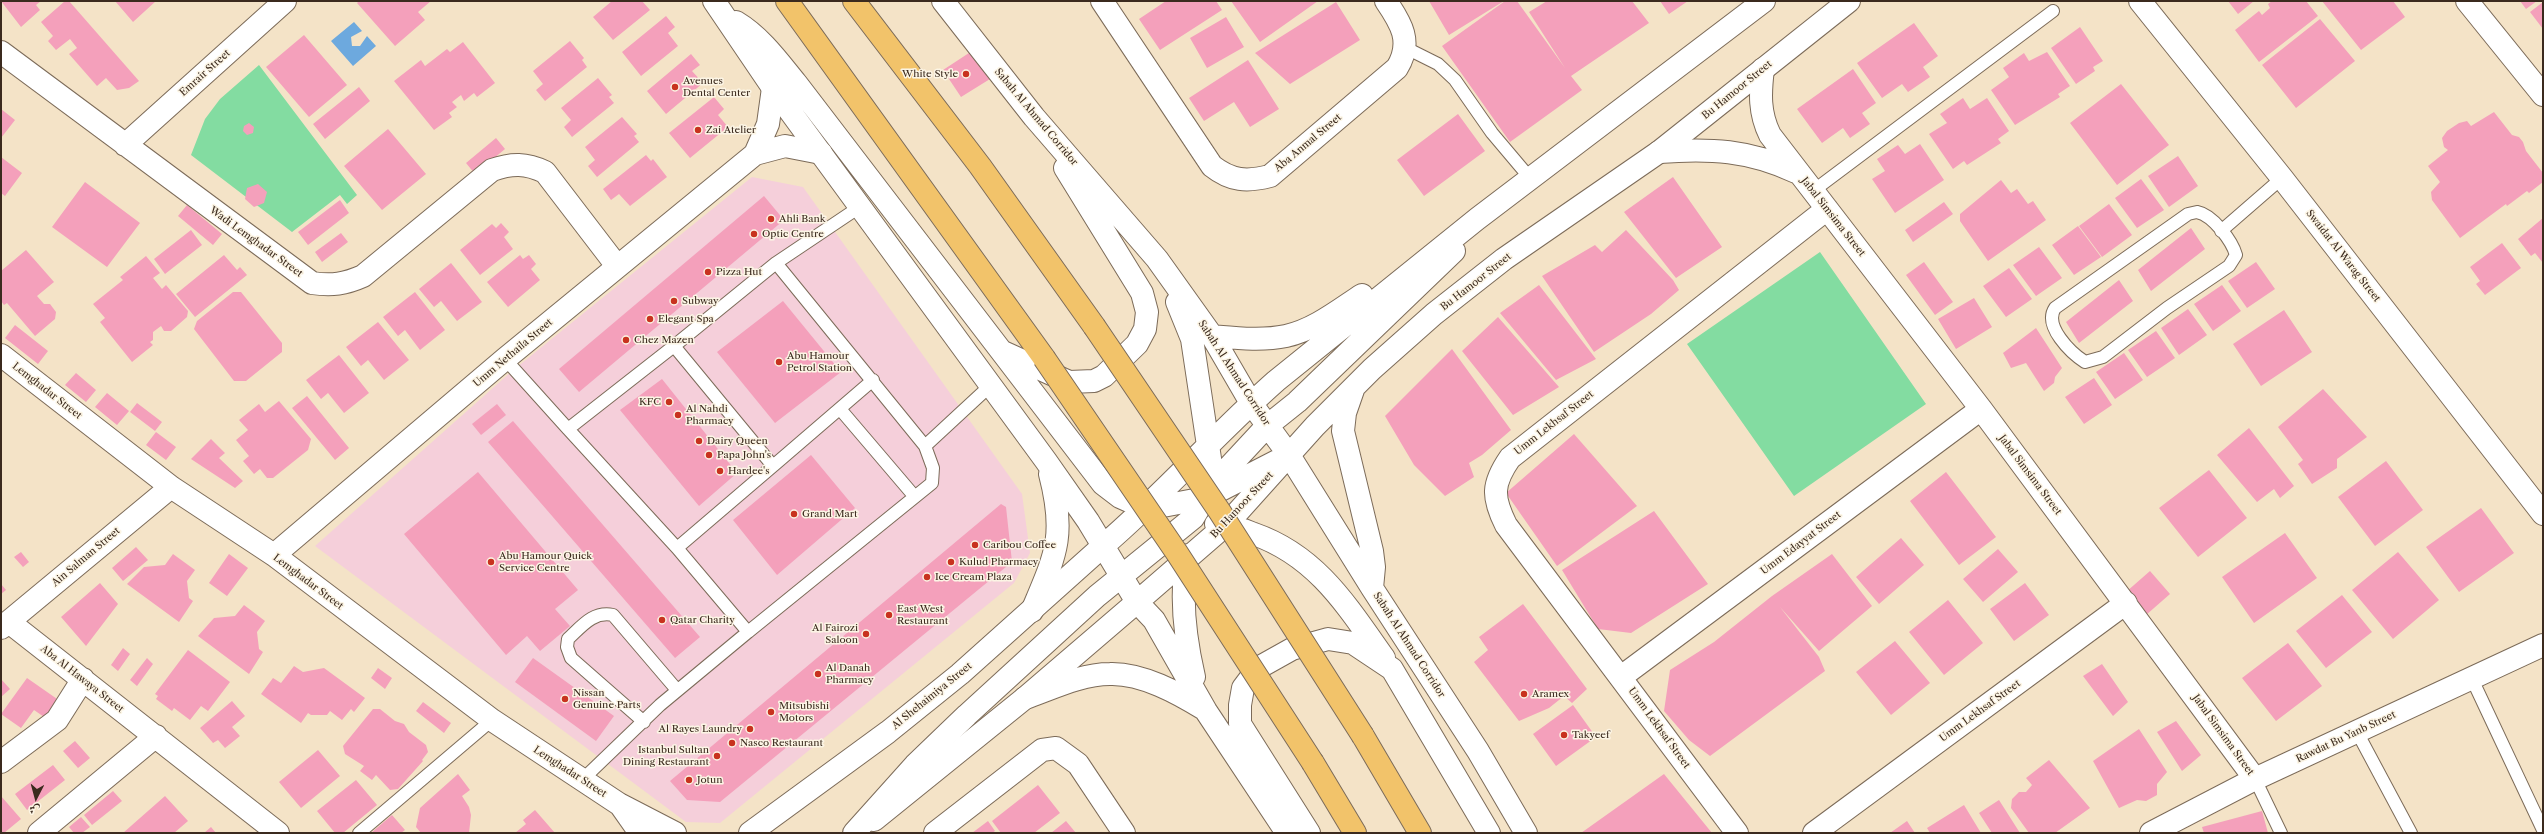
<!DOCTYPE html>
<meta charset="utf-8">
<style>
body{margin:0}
#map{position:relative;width:2544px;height:834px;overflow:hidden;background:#f4e3c7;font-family:"Libre Caslon Text",Amiri,serif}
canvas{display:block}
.frame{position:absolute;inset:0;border:2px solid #3b2a1e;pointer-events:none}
.north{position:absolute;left:16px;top:778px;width:40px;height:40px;-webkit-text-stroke:3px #fcf5e5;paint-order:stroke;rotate:186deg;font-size:11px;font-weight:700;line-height:16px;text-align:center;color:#3b2a1e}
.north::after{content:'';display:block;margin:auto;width:14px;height:18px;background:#3b2a1e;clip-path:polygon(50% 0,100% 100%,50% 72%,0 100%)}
</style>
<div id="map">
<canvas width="2544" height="834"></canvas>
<div class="frame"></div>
<div class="north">ش</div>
</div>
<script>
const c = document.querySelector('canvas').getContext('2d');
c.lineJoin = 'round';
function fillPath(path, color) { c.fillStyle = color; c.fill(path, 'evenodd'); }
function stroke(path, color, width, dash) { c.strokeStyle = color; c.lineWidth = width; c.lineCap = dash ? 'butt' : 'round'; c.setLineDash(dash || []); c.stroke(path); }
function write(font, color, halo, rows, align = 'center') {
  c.font = font + ' "Libre Caslon Text",serif'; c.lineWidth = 3; c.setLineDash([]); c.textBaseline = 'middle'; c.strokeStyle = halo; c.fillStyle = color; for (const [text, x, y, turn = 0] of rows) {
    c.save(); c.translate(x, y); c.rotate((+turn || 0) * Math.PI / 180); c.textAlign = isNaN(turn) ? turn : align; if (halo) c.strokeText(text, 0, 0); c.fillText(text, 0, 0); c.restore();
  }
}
fillPath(new Path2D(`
 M752,177L803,187L1022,494L1030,553L1014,583L720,823L686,822L315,546L512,371Z`), '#f5cfda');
fillPath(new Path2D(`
 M259,65L357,195L347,204L340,195L292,232L191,155L205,119L220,99Z
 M1820,252L1926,404L1794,496L1687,344Z`), '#83dca1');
fillPath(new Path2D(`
 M354,22L362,31L351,37L352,46H360L367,36L376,46L353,66L331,41Z`), '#6da9de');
fillPath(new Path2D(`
 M1,1H41L36,5L40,10L21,27Z
 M65,1H69L139,81L129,88L117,90L106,78L97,86L69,54L77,48L70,39L56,50L48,41L53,36L41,22Z
 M115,1H156L133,22Z
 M359,1H431L418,12L425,20L395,46L357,3Z
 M612,1H642L650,10L613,40L593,17Z
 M1166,1H1216L1222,10L1160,50L1139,19Z
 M1231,1H1318L1260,42Z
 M1429,1H1504L1449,35Z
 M1505,1H1517L1565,68L1529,12L1547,1H1632L1649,23L1571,76L1582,90L1510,142L1442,46Z
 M1660,1H1688L1669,14Z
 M2228,1H2254L2238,14Z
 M2272,1H2306L2318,16L2259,62L2235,30L2259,11L2262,15L2270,8L2268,4Z
 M2322,1H2393L2405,17L2361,50Z
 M2520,1H2537L2526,9Z
 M1336,2L1360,40L1290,84L1255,53Z
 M2543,2V29L2530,12Z
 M666,16L675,27L668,33L678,46L641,76L622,52Z
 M1226,17L1244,47L1207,68L1190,38Z
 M2320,19L2355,61L2296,108L2262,65Z
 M1914,23L1938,56L1923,67L1930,77L1908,92L1902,84L1882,98L1857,63Z
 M2080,27L2103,61L2093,67L2095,71L2076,84L2051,48Z
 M304,35L347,85L309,117L266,67Z
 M570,41L584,58L582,60L587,67L545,101L536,90L543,84L533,71Z
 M463,42L495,83L477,97L474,93L464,101L461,95L452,102L457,107L449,113L452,117L434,130L394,81L421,60L425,66L447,49L450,52Z
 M972,51L990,79L961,97L943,70Z
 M2047,52L2070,86L2058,94L2060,97L2015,125L1991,90L2009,77L2003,68L2024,53L2029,61Z
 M691,54L700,65L692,71L703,83L666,114L647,91Z
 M1248,60L1279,109L1250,127L1234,102L1204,121L1189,98Z
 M1853,69L1876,103L1862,113L1870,124L1850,138L1843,128L1822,143L1797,109Z
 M598,78L612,95L609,97L614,103L572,137L564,127L571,120L561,108Z
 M2121,84L2169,145L2117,185L2070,123Z
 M359,87L370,101L325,139L313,124Z
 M714,97L724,109L718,115L728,127L690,158L669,133Z
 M1963,98L1970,109L1987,98L2009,131L1998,139L2001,143L1967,165L1964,161L1953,169L1929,134L1947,123L1940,114Z
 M1,109L15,120L1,138Z
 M2494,112L2512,135L2519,137L2523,142L2526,151L2543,173V182L2529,193L2527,191L2507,206L2506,204L2460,238L2432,200L2431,192L2440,182L2428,166L2448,150L2444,147L2442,138L2447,131L2459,123L2467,121L2471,126Z
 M1458,114L1485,151L1424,196L1397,160Z
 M622,117L637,134L634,136L639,142L597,177L588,166L595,160L585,147Z
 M249,123L254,127L253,133L247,135L243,131L244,126Z
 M388,129L426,174L382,210L344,166Z
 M496,138L505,149L475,174L466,163Z
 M1920,144L1944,180L1895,213L1872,179L1885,171L1877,159L1898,145L1905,154Z
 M646,155L651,161L653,159L667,177L630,206L619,194L611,200L603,189Z
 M2178,156L2198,186L2169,207L2148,176Z
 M1,157L22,173L5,196L1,193Z
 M1673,177L1722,247L1676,278L1624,212Z
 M2141,179L2164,210L2137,228L2115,198Z
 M2001,180L2011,193L2017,189L2028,204L2033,201L2046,220L1988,261L1960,221V214Z
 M85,182L140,223L107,267L52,227Z
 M258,184L267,192L264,203L254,207L245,199L247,188Z
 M764,196L784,220L579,392L559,369Z
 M340,200L349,213L308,245L298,232Z
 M1944,202L1953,214L1913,242L1905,230Z
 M2109,204L2132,235L2102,257L2079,226Z
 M187,205L222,234L213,245L178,216Z
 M2543,218V263L2535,253L2531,256L2518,239Z
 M501,223L509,232L504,237L513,249L480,275L460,250L492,224L496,228Z
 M2078,226L2101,257L2074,275L2052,245Z
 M2191,228L2205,249L2151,291L2138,270Z
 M191,230L202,245L165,274L154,259Z
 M1626,230L1673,280L1679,290L1651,314L1594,352L1542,276L1595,245L1602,252Z
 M341,233L348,242L322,262L315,252Z
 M2502,243L2521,268L2485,295L2476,284L2480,281L2470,267Z
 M2039,247L2062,278L2036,296L2013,265Z
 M26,250L54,282L37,296L44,304H50L56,312L55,319L35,336L7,303L4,305L1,301V271Z
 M224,255L237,270L240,267L247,275L195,317L176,294Z
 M520,255L523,259L529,255L536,264L531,269L540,280L508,307L487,282Z
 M146,256L160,273L153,278L162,289L166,285L188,311L187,317L171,331H164L161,326L153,332V340L150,342L153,345L132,362L100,322L105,318L93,304L123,280L120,277Z
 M1924,262L1953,302L1935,315L1906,275Z
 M2256,262L2275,289L2247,308L2228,281Z
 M451,263L482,302L457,321L441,301L434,307L419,289Z
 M2009,268L2032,299L2006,317L1983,286Z
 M2119,280L2133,301L2079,343L2066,322Z
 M1539,285L1596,359L1556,380L1500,313Z
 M2222,285L2241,311L2213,331L2194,304Z
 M233,292H241L282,343V352L246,381H234L194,329L197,321Z
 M415,292L445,330L420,350L405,330L398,336L383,317Z
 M1974,298L1992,327L1956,349L1938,319Z
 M783,301L841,372L775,423L717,352Z
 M2188,309L2207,335L2179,355L2161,328Z
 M2284,310L2312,352L2261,386L2233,344Z
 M1498,317L1559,387L1513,415L1462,351Z
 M378,322L409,360L384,380L368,360L361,366L346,347Z
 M15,325L48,351L38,364L5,338Z
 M2036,328L2062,368L2055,377L2054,383L2044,391L2026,363L2011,368L2003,353Z
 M2156,331L2175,358L2147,377L2128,350Z
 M1452,349L1511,430L1482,455L1469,463L1474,477L1445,496L1414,465L1385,416Z
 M2124,353L2143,380L2115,399L2096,372Z
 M339,355L369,393L344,413L328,393L321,399L306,380Z
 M76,373L96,390L86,402L65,385Z
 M2094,378L2112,405L2084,424L2065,397Z
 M662,379L737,473L699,506L620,410Z
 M2323,389L2367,437L2337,459V468L2312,484L2298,464L2303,460L2278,427Z
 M107,393L129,411L117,425L95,407Z
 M307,396L349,448L335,460L292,408Z
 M279,401L311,439L308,450L273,478H267L260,469L254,474L243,461L249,456L236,440L248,430L239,420L259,404L265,412Z
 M137,403L162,422L155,431L130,412Z
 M497,404L506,415L481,435L472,424Z
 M513,421L700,637L675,658L488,442Z
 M2249,428L2294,486L2280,498L2274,489L2257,502L2217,455Z
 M156,432L176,447L166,460L146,445Z
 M1574,434L1637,506L1557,566L1506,493Z
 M211,439L225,453L219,458L243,481L235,488L191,459Z
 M811,455L855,508L777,575L733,520Z
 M2386,461L2423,510L2375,546L2338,497Z
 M2209,470L2247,518L2198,557L2159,508Z
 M478,472L578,590L555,609L570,626L540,651L527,636L506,655L404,534Z
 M1946,472L1996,537L1959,565L1910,501Z
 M1001,504L1006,507L1012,562L720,802L687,800L670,781Z
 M2481,508L2514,553L2459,592L2426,547Z
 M1654,511L1708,584L1631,633L1598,629L1562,570Z
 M2285,533L2317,578L2254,623L2222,577Z
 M1901,538L1924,565L1879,604L1856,577Z
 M136,547L148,560L123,581L112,568Z
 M1998,549L2018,572L1983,602L1963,579Z
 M21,552L29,562L23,567L14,557Z
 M2398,552L2439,600L2393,639L2352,590Z
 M173,554L195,570L187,581L189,598L193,601L179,622L127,584L144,567L165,565Z
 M229,554L248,568L227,596L209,583Z
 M1832,554L1872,606L1819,651L1780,607L1819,657L1825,671L1710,756L1689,740L1664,711L1670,670L1714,642L1772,596Z
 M2150,571L2170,594L2146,615L2126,592Z
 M100,583L118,604L86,646L61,617Z
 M2025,583L2049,615L2014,641L1990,609Z
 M1,584L6,590L1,594Z
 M2342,595L2372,632L2326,668L2296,631Z
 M1948,600L1983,643L1944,675L1909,632Z
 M1523,604L1587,689L1572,703L1564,696L1549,708L1519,721L1474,662L1488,650L1479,637Z
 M244,605L265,621L257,632L259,649L263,652L249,674L198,636L214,618L235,616Z
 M1895,641L1930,683L1891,715L1856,672Z
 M2288,643L2322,686L2276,721L2242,678Z
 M123,648L130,654L118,671L111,665Z
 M188,650L230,682L208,711L201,706L190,720L174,708L172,711L156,699L158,696L155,694Z
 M147,658L153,664L137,686L130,680Z
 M533,658L614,716L596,741L515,682Z
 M2102,664L2128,702L2113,716L2083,676Z
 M294,666L303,672L324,668L365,698L354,712L351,709L342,720L330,711L327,715H311L308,713L301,723L261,694L273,678L281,683Z
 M378,668L392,678L385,689L371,678Z
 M27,678L60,701L47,719L34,710L21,728L1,714Z
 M1,679L10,689L1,697Z
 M232,701L245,716L232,727L240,736L225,748L218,740L213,743L200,728Z
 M423,702L451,723L444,733L416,711Z
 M1573,705L1596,737L1556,766L1533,734Z
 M373,709H380L395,721L404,724L409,732L426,745L428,752L422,760L423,761L398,789L390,790L376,775L372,780L360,771L364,766L345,754L343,746Z
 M2176,721L2201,755L2182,771L2157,732Z
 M2139,729L2167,772L2157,784V795L2146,801L2137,800L2119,808L2093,761Z
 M75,741L90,758L78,768L63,751Z
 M318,750L340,776L301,808L279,782Z
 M2049,760L2090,808L2055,833H2029L2011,808L2012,799L2019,792H2026L2032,785L2026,778Z
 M53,765L65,780L27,810L15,794Z
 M458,774L470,790L462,796L469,807L471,815L469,833H421L416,827L420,808Z
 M1664,774L1712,833H1581Z
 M356,780L377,805L343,833H335L317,811Z
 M1038,785L1060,813L1034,833H1001L992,821Z
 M113,791L122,801L92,825L84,815Z
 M1,796L21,819L4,833H1Z
 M165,796L188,821L174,833H123Z
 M1999,800L2020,833H1992L1979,813Z
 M1964,805L1981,833H1930L1927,828Z
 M535,810L555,833H515L526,824L523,820Z
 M2262,811L2268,833H2204L2202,827Z
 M392,815L405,830L401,833H371Z
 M81,817L90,827L82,833H74L69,827Z
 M988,821L995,831L992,833H972Z
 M1066,821L1076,833H1051Z
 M1907,821L1915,833H1890Z
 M211,827L216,833H204Z`), '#f4a0bb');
const service = new Path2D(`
 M1406,48L1438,64L1455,80L1492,133L1530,178
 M1813,191L2053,11
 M2197,212C2213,215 2232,241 2236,255L2229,266L2167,308L2103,357L2085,362C2071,353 2043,326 2055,308L2188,214Z
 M2221,231L2282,178
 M776,263L925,446L933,468L932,483L748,632L677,548L773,466L674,346L776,263L861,206
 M674,346L568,429L677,548
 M505,359L568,429
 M840,409L915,497
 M925,446L992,384
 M773,466L873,380
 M2472,679L2543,830
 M644,722L571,658L567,647L568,639C582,626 593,611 613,615L677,690
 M2357,732L2411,833
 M2255,779L2281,833
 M582,780L660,705L748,632
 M359,833L492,720`);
const minor = new Path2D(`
 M1102,1L1212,166C1231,181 1247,182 1270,176L1397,68C1413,42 1401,23 1386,1
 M2140,1L2282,178L2543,514
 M2467,1L2543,95
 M1,52L312,283C332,286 345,284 363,276L492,170C512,163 526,163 545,172L617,266
 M1763,69C1760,93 1759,113 1770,135L1981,409L2255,779
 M125,145L285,1
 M1659,152C1709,148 1750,150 1796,172
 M755,154L768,124L773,88
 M1,355L171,487L274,555L492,720L619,804L675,833
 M274,555L505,359L755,154L785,146L821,153
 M9,622L278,833
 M1,628L171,487
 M1621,677L1981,409
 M1,762L57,720L83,679
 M621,806L640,833
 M874,820L1025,698L1137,602
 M39,833L156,736
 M750,833L888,732L960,674L1103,546
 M935,833L1042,750L1056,748L1078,764L1124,833
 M1737,833L1506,525C1492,497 1492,484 1510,458L1827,209
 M1814,833L2126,603
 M2151,833L2255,779L2543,645`);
const tertiary = new Path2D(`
 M714,1L773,88L1046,461L1088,521L1137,602L1154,620L1206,711L1287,833
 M943,1L1034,117L1157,259L1212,336L1251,403L1289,455L1372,588L1478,751L1526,833
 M736,22C761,37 778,61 796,83L1103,484L1120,497L1147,509L1205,498L1277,461
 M1212,336C1236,338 1262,341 1286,336C1314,330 1339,310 1362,295
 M1003,352L1069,382L1094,381L1104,376L1137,344L1145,329L1147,312L1142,293L1065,168
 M1353,390L1345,413L1343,431L1372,551L1374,567L1372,588
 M1211,495L1228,468L1267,426L1297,402L1454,251
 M1216,524C1230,524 1241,529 1254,534C1317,556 1347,606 1384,658
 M1103,546C1164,494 1216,434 1276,381L1477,219L1764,1
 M1188,555C1179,595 1185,638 1194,677
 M1137,602L1227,524L1315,426L1372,369L1434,314L1504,259L1659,152L1849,1
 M1032,611C1056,554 1066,536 1050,474
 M1025,698C1051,689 1081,674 1110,674C1142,673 1178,693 1204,709
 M854,833L915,765L967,715L1097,596L1193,518L1205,498L1212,472L1192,339L1177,302
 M1309,833L1240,724V705L1243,688L1258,668L1292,649L1328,639L1353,643L1392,669L1489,833`);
const trunk = new Path2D(`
 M787,1L1044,358
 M854,1L980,166L1094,326
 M1363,736L1420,833
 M1313,763L1355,833`);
stroke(service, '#7c6b59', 14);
stroke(minor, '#7c6b59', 24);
stroke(tertiary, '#7c6b59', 24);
stroke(trunk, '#7c6b59', 24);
stroke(service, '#fff', 12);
stroke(minor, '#fff', 22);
stroke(tertiary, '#fff', 22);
stroke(trunk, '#f2c36a', 22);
const trunkBridge = new Path2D(`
 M1094,326L1220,512L1363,736
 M1044,358L1177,553L1313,763`);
stroke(trunkBridge, '#7c6b59', 24, []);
stroke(trunkBridge, '#f2c36a', 22);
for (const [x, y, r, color] of [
 [966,74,4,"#c8321e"],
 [675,87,4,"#c8321e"],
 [698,130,4,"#c8321e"],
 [771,219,4,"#c8321e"],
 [754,234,4,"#c8321e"],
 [708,272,4,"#c8321e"],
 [674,301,4,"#c8321e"],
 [650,319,4,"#c8321e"],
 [626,340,4,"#c8321e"],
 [779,362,4,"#c8321e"],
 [669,402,4,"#c8321e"],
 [678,415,4,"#c8321e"],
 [699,441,4,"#c8321e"],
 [709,455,4,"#c8321e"],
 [720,471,4,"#c8321e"],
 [794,514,4,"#c8321e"],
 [975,545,4,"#c8321e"],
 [491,562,4,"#c8321e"],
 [951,562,4,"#c8321e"],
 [927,577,4,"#c8321e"],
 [889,615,4,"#c8321e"],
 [662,620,4,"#c8321e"],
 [866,634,4,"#c8321e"],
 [818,674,4,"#c8321e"],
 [1524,694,4,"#c8321e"],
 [565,699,4,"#c8321e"],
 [771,712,4,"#c8321e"],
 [750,729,4,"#c8321e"],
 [1564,735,4,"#c8321e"],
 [732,743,4,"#c8321e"],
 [717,756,4,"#c8321e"],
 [689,780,4,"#c8321e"]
]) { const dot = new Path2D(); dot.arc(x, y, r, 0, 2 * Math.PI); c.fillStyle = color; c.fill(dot); stroke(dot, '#fcf5e5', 1.5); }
write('10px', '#3b2a1e', '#fcf5e5', [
 ["Emrair Street",205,73,-42],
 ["Bu Hamoor Street",1737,90,-39],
 ["Sabah Al Ahmad Corridor",1036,117,50],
 ["Aba Anmal Street",1308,143,-40],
 ["Jabal Simsima Street",1833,217,52],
 ["Wadi Lemghadar Street",256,242,36],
 ["Swaidat Al Warag Street",2343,256,52],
 ["Bu Hamoor Street",1476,282,-38],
 ["Umm Nethaila Street",513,353,-40],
 ["Sabah Al Ahmad Corridor",1234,373,57],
 ["Lemghadar Street",47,391,38],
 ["Umm Lekhsaf Street",1554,423,-38],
 ["Jabal Simsima Street",2030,475,53],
 ["Bu Hamoor Street",1242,505,-47],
 ["Umm Edayyat Street",1801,543,-37],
 ["Ain Salman Street",86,557,-40],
 ["Lemghadar Street",308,582,37],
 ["Sabah Al Ahmad Corridor",1409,645,57],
 ["Aba Al Hawaya Street",82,679,38],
 ["Al Shehaimiya Street",932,696,-39],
 ["Umm Lekhsaf Street",1980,711,-36],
 ["Umm Lekhsaf Street",1659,728,54],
 ["Jabal Simsima Street",2223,735,54],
 ["Rawdat Bu Yanb Street",2346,737,-25],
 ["Lemghadar Street",570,772,33]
]);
write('10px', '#3b2a1e', '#fcf5e5', [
 ["White Style",958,74,"right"],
 ["Avenues",683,81],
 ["Dental Center",683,93],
 ["Zai Atelier",706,130],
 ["Ahli Bank",779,219],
 ["Optic Centre",762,234],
 ["Pizza Hut",716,272],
 ["Subway",682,301],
 ["Elegant Spa",658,319],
 ["Chez Mazen",634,340],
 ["Abu Hamour",787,356],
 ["Petrol Station",787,368],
 ["KFC",661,402,"right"],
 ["Al Nahdi",686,409],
 ["Pharmacy",686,421],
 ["Dairy Queen",707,441],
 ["Papa John's",717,455],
 ["Hardee's",728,471],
 ["Grand Mart",802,514],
 ["Caribou Coffee",983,545],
 ["Abu Hamour Quick",499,556],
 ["Service Centre",499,568],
 ["Kulud Pharmacy",959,562],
 ["Ice Cream Plaza",935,577],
 ["East West",897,609],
 ["Restaurant",897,621],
 ["Qatar Charity",670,620],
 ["Al Fairozi",858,628,"right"],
 ["Saloon",858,640,"right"],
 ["Al Danah",826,668],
 ["Pharmacy",826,680],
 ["Nissan",573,693],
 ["Genuine Parts",573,705],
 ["Aramex",1532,694],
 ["Mitsubishi",779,706],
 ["Motors",779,718],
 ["Al Rayes Laundry",742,729,"right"],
 ["Takyeef",1572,735],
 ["Nasco Restaurant",740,743],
 ["Istanbul Sultan",709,750,"right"],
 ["Dining Restaurant",709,762,"right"],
 ["Jotun",697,780]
], 'left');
</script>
